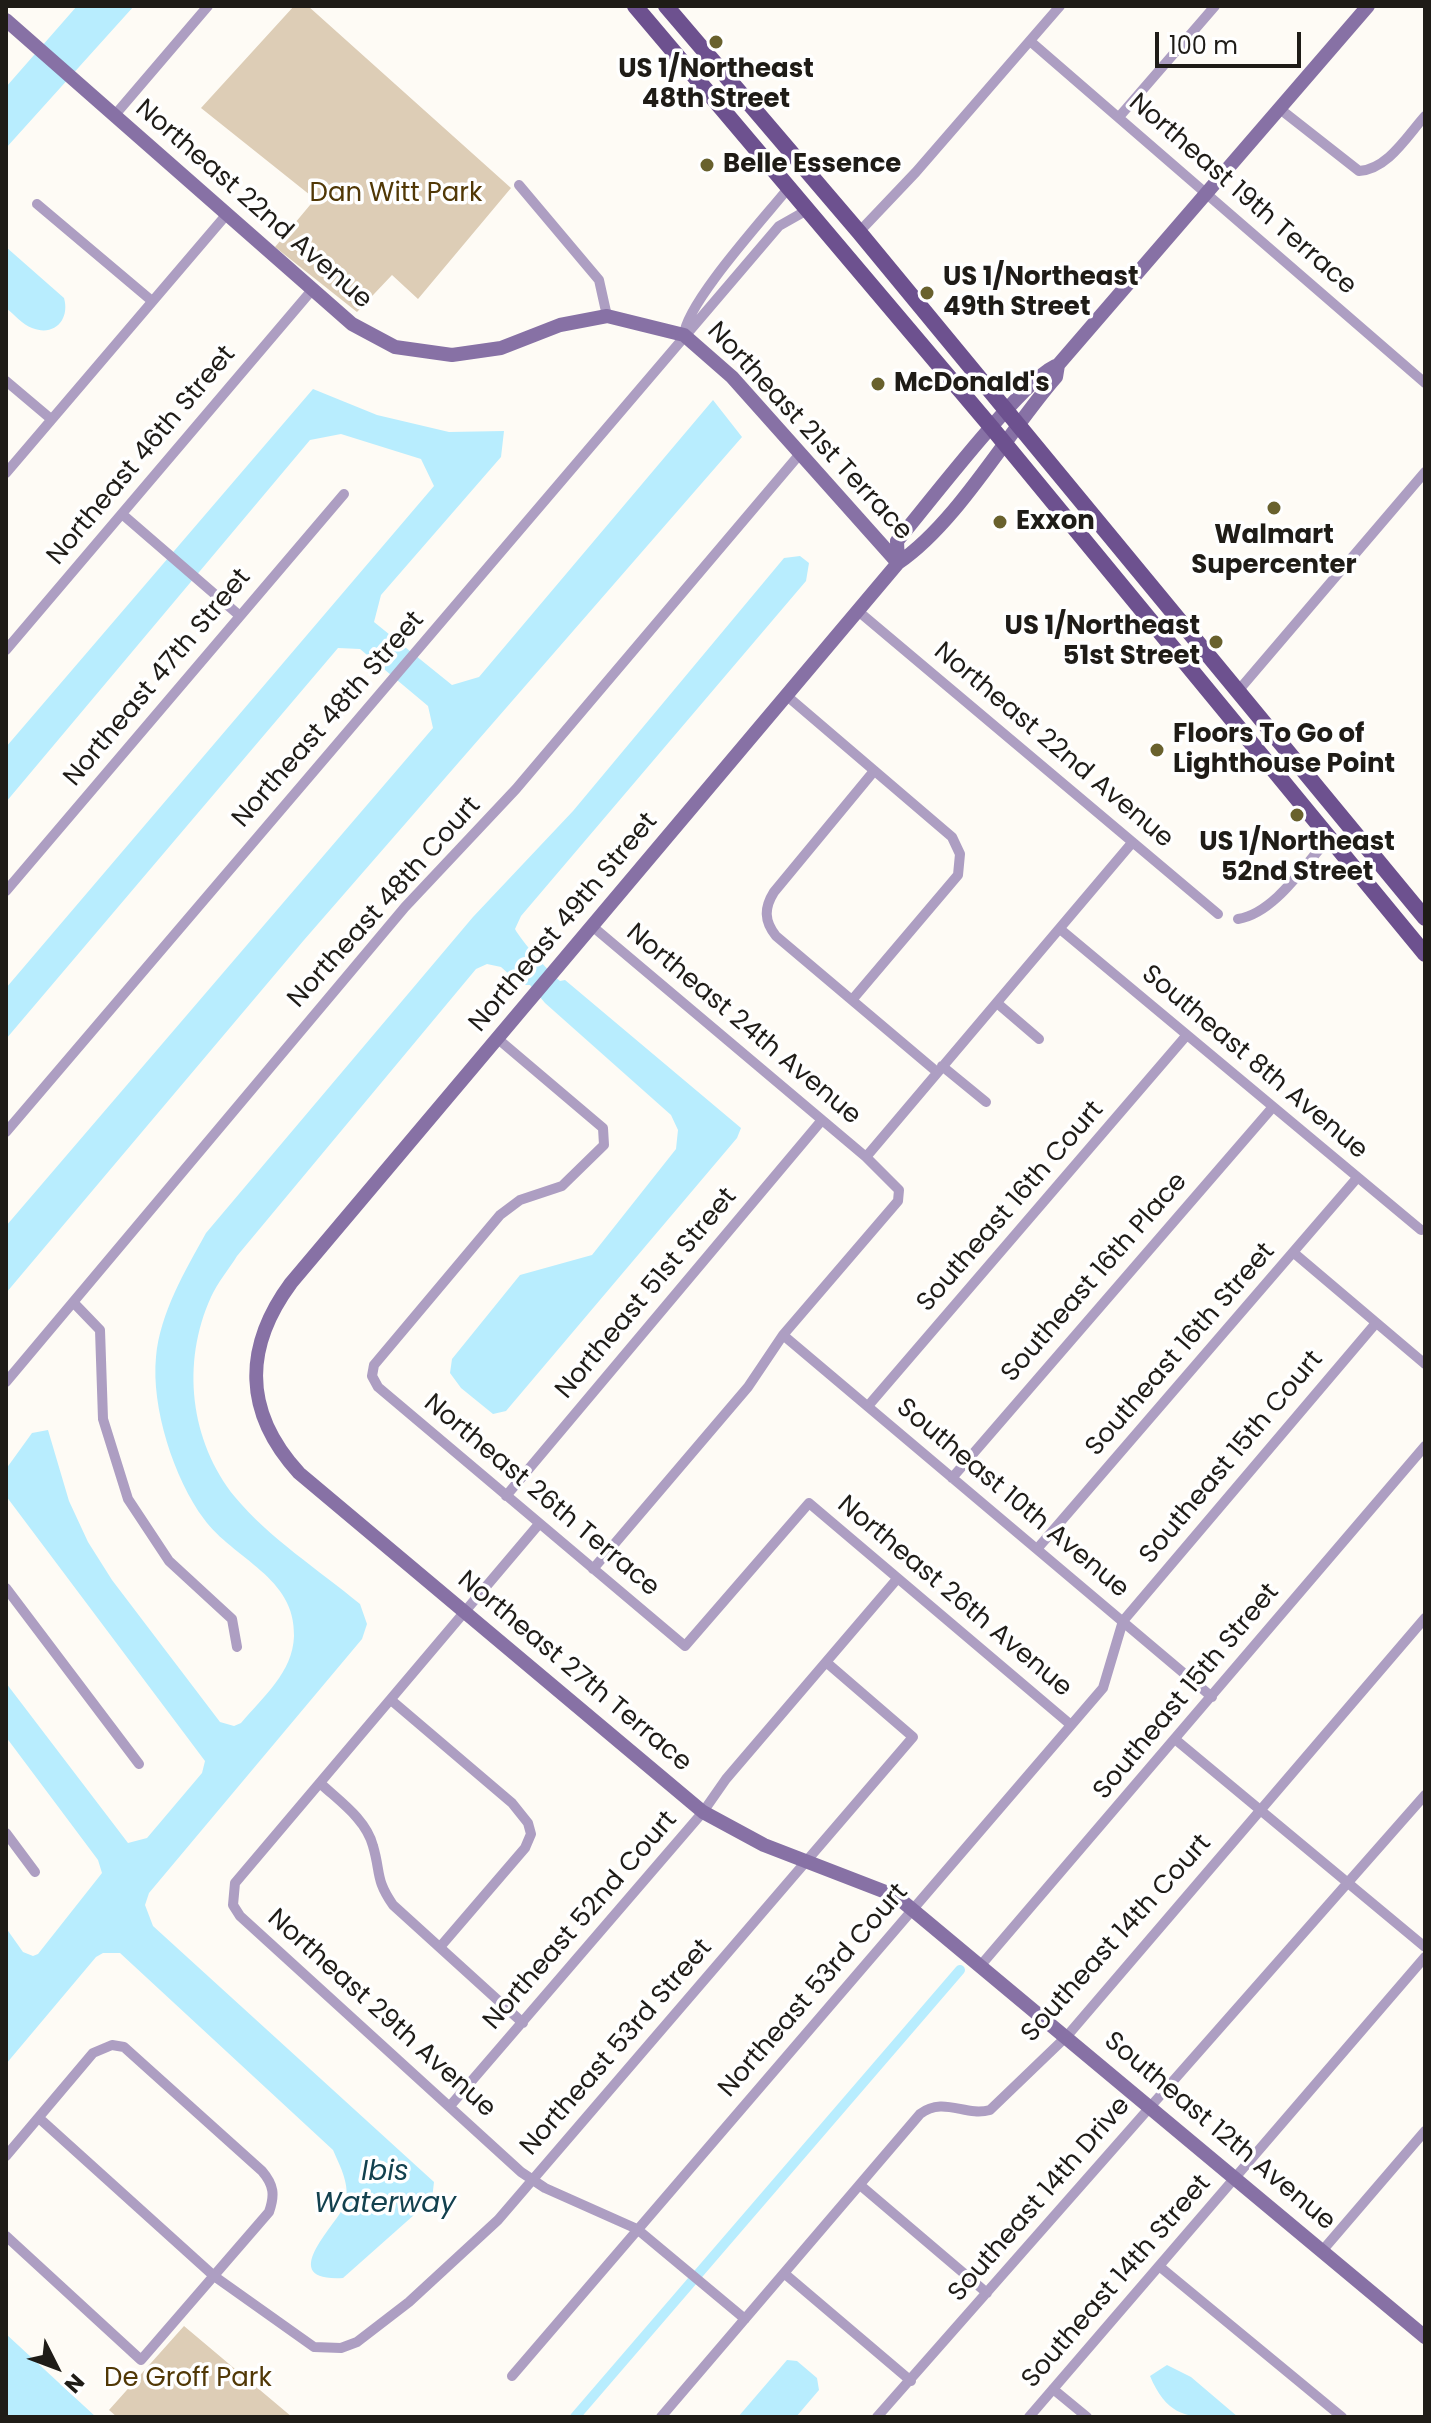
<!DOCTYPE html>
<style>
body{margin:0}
#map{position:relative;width:1431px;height:2423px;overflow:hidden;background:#fefbf5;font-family:Poppins,sans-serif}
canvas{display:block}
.frame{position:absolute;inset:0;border:8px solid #1f1c17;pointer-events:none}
.north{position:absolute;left:16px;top:2327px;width:80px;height:80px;-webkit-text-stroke:6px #fff;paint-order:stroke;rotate:132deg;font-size:22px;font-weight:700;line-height:32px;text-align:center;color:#1f1c17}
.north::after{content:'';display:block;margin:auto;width:28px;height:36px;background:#1f1c17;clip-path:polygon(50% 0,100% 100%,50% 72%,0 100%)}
.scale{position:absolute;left:1155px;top:32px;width:146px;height:36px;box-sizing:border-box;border:4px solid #1f1c17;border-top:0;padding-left:10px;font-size:24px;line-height:28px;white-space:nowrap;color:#1f1c17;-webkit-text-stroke:6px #fff;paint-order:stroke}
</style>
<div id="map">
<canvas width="1431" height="2423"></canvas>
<div class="frame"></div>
<div class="north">N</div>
<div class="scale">100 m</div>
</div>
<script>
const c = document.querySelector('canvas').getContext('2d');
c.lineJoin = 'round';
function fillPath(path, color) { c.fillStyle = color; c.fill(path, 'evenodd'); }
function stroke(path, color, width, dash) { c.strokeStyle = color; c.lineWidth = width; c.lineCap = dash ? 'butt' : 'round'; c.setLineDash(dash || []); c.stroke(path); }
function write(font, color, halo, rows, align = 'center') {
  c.font = font + ' Poppins,sans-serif'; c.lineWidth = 7; c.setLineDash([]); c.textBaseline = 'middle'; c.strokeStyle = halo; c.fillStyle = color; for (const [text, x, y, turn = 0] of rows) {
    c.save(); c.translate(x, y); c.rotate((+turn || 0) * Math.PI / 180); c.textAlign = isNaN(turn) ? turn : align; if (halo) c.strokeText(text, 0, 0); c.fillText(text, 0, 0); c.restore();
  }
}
fillPath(new Path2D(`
 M294,6H308L511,188L418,299L392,275L357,312L275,247L315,199L201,108Z
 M184,2326L292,2417H117L109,2410Z`), '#ddcdb6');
fillPath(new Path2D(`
 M77,6H134L6,148V87Z
 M6,247L64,298C70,319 55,337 32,328C23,325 14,314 6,308Z
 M313,389L377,415L449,432L504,431L501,457L381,595L374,622L452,685L479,677L713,400L742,437L304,940L6,1293V1226L433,728L428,706L360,649L338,648L6,1039V988L434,486L421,459L341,434L310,440L6,802V747Z
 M800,556L809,563L806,581L521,916L515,929C522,942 549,972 560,981L565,980L741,1128L737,1138L506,1411L493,1414L461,1388L450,1373L452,1359L520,1275L592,1255L676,1149L678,1130L671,1115L545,1003L530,985H521L501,967L487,964L476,969L237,1256C229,1269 218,1282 211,1297C181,1363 190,1441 235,1497C269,1538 319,1570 360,1604L367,1624L362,1639L149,1893L145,1905L153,1926L434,2182L432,2199L343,2278C273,2282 339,2223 345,2204C351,2186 340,2166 333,2150L120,1953H103L96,1957L6,2064V1928L23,1952L33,1956L38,1954L102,1873L98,1860L6,1737V1683L128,1843L147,1838L202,1773L205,1761L6,1496V1469L32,1433L48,1430L69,1501L88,1542L112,1580L220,1722L234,1726L241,1723C263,1697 293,1672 294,1636C296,1577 233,1559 204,1519C174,1479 151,1407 156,1357C160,1313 185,1271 206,1233L473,917L573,811L784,558Z
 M6,2334L96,2417H6Z
 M787,2360L797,2361L817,2378L819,2390L796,2417H738Z
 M1167,2365L1191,2377L1238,2417C1194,2417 1170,2423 1150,2376Z`), '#b8edfe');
stroke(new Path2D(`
 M575,2417L960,1970`), '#b8edfe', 10);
stroke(new Path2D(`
 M1030,41L1425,383
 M1280,109L1359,171C1388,169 1407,136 1425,116
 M114,116L208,6
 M1119,117L1215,6
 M519,185L599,280L607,316
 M37,204L152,301
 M859,232L916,172L1060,6
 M684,335C686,303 767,215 790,186
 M6,381L51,419
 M6,473L227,214
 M122,514L240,616
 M858,611L1218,914
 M6,650L312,290
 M1238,691L1425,472
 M787,696L952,837L960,854L958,875L852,1000
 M874,771L774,892C764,908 764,921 776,936L937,1072
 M6,891L344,494
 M1238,919C1275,913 1305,864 1329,838
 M592,926L866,1157L899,1190L898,1201L783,1335L748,1387L593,1569
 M1060,929L1421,1230
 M997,1003L1039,1039
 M498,1039L603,1128L604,1145L562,1186L520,1200L500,1215L374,1365L372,1376L378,1387L685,1646L809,1503L1071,1725
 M942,1066L986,1102
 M6,1132L779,226L809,209
 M866,1157L1131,844
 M1294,1253L1425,1364
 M73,1302L100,1330L103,1419L128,1499L169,1561L232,1619L237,1647
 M783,1335L1212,1697
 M6,1382L405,907L516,789L799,455
 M868,1406L1186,1036
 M952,1478L1272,1108
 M506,1496L822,1120
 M539,1524L235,1883L233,1905L240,1916L521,2172L545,2188L637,2229L745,2319
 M1037,1549L1357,1178
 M6,1588L139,1764
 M391,1700L512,1803L528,1823L531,1834L525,1848L440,1947
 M1176,1740L1425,1947
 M320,1783C339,1801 366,1819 373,1846C381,1873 375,1879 393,1905L523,2023
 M6,1833L35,1872
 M981,1965L1425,1446
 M450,2106L703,1812L726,1779L897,1579
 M39,2118L214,2276L314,2347L341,2348L357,2342L409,2302L498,2220L913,1737L826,1662
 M6,2156L93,2053L112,2045L124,2047L262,2171C274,2185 275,2195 269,2212L141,2360L6,2236
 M860,2185L987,2293
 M1322,2251L1425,2131
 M1159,2266L1342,2417
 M785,2274L911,2381
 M512,2376L1103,1688L1123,1621L1376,1323
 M1053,2389L1087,2417
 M661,2417L920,2114C944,2096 965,2117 990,2110L1067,2036L1425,1618
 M877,2417L1425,1795
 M1029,2417L1425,1957`), '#ad9ec2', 10);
stroke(new Path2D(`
 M1368,6L1058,365L1056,377C1007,433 958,522 898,563L291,1283C243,1348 244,1413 299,1473L703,1812L764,1845L896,1896L1425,2337
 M6,20L352,324L395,347L452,355L501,348L560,325L607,316L684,335L732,377L898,563
 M898,563L897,541C925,508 1027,374 1058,365`), '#8771a5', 14);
stroke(new Path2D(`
 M635,6L992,428L1425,954
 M666,6L859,232L1425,918`), '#6d518f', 16);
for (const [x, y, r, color] of [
 [716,42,8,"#69612d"],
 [707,165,8,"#69612d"],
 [927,293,8,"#69612d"],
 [878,384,8,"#69612d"],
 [1274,508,8,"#69612d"],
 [1000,522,8,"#69612d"],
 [1216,642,8,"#69612d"],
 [1157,750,8,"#69612d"],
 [1297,815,8,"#69612d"]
]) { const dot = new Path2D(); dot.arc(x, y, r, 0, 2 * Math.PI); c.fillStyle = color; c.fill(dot); stroke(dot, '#fff', 3); }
write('bold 26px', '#1f1c17', '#fff', [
 ["US 1/Northeast",716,70,"center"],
 ["48th Street",716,100,"center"],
 ["Belle Essence",723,165],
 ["US 1/Northeast",943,278],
 ["49th Street",943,308],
 ["McDonald's",894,384],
 ["Exxon",1016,522],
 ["Walmart",1274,536,"center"],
 ["Supercenter",1274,566,"center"],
 ["US 1/Northeast",1200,627,"right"],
 ["51st Street",1200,657,"right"],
 ["Floors To Go of",1173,735],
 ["Lighthouse Point",1173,765],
 ["US 1/Northeast",1297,843,"center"],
 ["52nd Street",1297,873,"center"]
], 'left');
write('26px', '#513806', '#fff', [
 ["Dan Witt Park",396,194],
 ["De Groff Park",188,2379]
]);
write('26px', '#1f1c17', '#fff', [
 ["Northeast 19th Terrace",1242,195,41],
 ["Northeast 22nd Avenue",253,205,41],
 ["Northeast 21st Terrace",809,432,47],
 ["Northeast 46th Street",142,456,-50],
 ["Northeast 47th Street",158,678,-50],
 ["Northeast 48th Street",329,720,-49],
 ["Northeast 22nd Avenue",1053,746,40],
 ["Northeast 48th Court",385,903,-48],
 ["Northeast 49th Street",564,923,-50],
 ["Northeast 24th Avenue",743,1025,40],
 ["Southeast 8th Avenue",1254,1063,40],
 ["Southeast 16th Court",1011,1207,-49],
 ["Southeast 16th Place",1095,1278,-49],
 ["Northeast 51st Street",647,1294,-50],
 ["Southeast 16th Street",1181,1350,-49],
 ["Southeast 15th Court",1232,1458,-50],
 ["Northeast 26th Terrace",541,1496,40],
 ["Southeast 10th Avenue",1012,1499,40],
 ["Northeast 26th Avenue",954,1597,40],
 ["Northeast 27th Terrace",574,1672,40],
 ["Southeast 15th Street",1187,1692,-50],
 ["Northeast 52nd Court",581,1921,-49],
 ["Southeast 14th Court",1117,1939,-48],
 ["Northeast 53rd Court",814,1991,-49],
 ["Northeast 29th Avenue",381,2014,42],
 ["Northeast 53rd Street",617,2048,-49],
 ["Southeast 12th Avenue",1219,2132,40],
 ["Southeast 14th Drive",1040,2200,-49],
 ["Southeast 14th Street",1117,2282,-49]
]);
write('italic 28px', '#13414e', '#fff', [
 ["Ibis",385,2173],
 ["Waterway",385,2205]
]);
</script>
